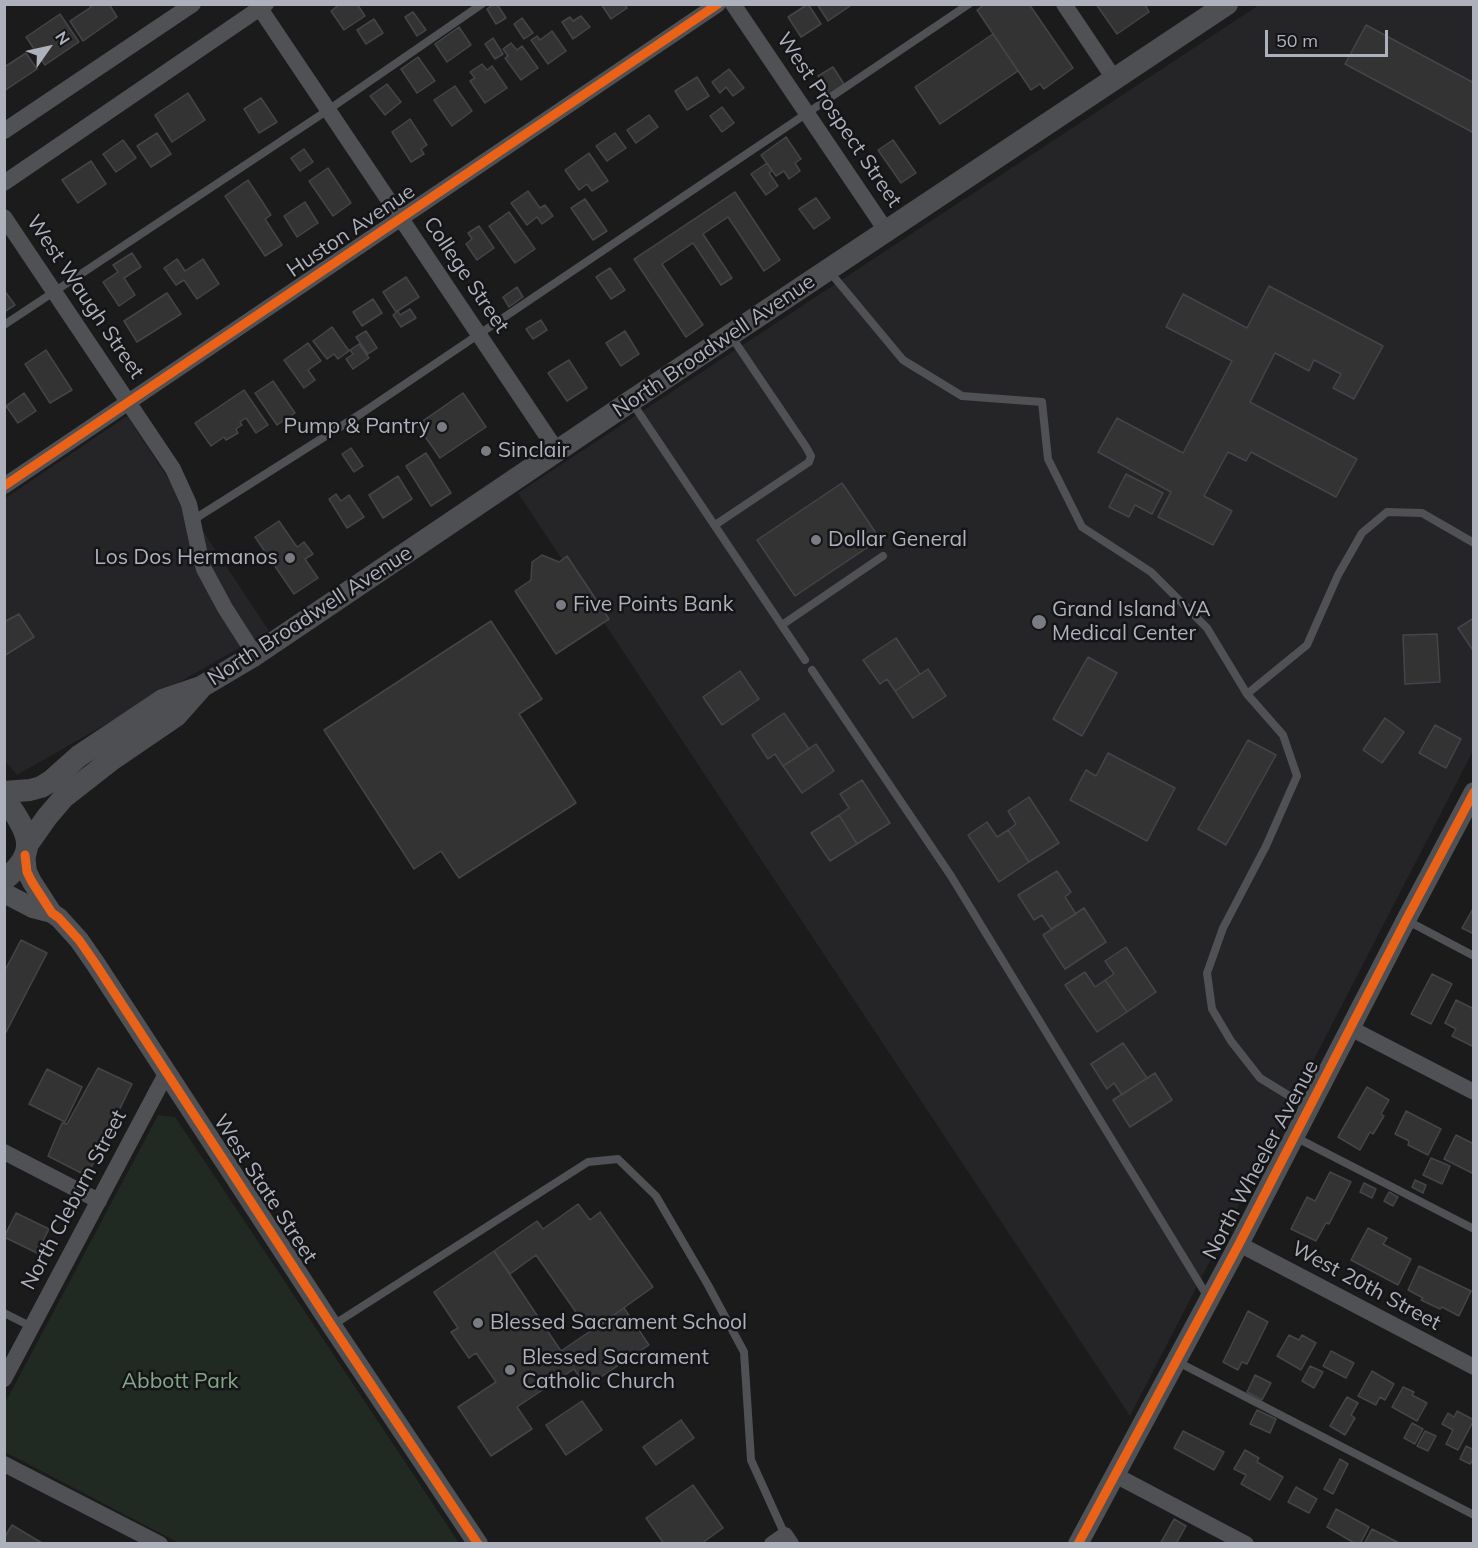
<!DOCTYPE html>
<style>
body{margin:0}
#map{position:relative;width:1478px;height:1548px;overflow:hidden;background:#1b1b1c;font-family:Mulish,sans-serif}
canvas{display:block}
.frame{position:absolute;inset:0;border:6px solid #adb1bc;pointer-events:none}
.north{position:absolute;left:18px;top:18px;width:60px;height:60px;-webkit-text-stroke:4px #151518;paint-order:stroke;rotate:56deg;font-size:16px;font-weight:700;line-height:24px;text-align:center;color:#adb1bc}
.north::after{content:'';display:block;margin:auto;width:21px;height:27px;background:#adb1bc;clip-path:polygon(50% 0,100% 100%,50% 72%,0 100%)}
.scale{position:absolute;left:1265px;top:30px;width:123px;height:27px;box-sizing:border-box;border:3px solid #adb1bc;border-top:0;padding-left:8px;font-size:18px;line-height:21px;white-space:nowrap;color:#adb1bc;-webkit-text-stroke:4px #151518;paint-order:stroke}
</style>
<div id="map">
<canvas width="1478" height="1548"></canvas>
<div class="frame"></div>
<div class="north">N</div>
<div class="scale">50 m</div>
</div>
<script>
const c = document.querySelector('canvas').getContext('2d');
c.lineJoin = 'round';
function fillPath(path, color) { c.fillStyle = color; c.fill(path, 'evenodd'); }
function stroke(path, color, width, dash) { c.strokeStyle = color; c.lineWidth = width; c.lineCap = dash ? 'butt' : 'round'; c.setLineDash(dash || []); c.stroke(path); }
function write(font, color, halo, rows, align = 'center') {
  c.font = font + ' Mulish,sans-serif'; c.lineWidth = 5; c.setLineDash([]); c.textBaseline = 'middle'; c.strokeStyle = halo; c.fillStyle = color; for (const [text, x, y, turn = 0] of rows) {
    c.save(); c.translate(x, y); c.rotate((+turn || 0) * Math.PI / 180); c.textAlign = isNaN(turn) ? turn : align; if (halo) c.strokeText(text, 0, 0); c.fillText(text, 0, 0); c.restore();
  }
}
fillPath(new Path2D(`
 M1259,5H1473V751L1130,1416L518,493Z
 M127,416L269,631L17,775L4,760V499Z`), '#252528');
fillPath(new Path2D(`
 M158,1115L175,1117L459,1543H179L5,1452V1403Z`), '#212923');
const building = new Path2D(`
 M89,4H109L117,17L83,41L70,21L91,7Z
 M357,4L365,16L344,30L331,11L340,4Z
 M494,4H497L506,18L496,24L487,9Z
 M601,4H625L627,8L611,19Z
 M808,4L821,24L801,37L788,17Z
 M817,4H848L850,6L828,21Z
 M985,4H1029L1073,68L1044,89L1040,84L1031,90L977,10Z
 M1096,4H1145L1149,12L1117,34Z
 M413,12L426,30L417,36L405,17Z
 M60,14L79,42L45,65L26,37Z
 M581,16L590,27L573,39L562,22L570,17L573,21Z
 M522,18L533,33L524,39L514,24Z
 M374,19L383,33L366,44L357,30Z
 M1366,25L1474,83V133L1345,64Z
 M459,27L471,45L447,62L435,44Z
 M552,31L566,51L548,64L531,40L537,36L540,40Z
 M993,34L1018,71L940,124L915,87Z
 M493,38L503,54L495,59L485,44Z
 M511,43L517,50L522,46L538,68L521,80L505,58L508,56L503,49Z
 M26,53L37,69L4,91V64L6,66Z
 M418,57L435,81L417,93L401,69Z
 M482,64L487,70L492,66L507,88L485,103L470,81L475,78L470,72Z
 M833,67L844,84L829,94L818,76Z
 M729,69L744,88L733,96L726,87L720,93L712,82Z
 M697,77L709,96L687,110L675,91Z
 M387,84L401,102L385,115L370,96Z
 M455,86L472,111L452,126L434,100Z
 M188,93L205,120L172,142L155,115Z
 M261,98L277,122L259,133L244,109Z
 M722,107L734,123L722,132L710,116Z
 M649,115L658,127L636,143L627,130Z
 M410,119L427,145L421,149L424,154L411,162L392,132Z
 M157,133L171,154L151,167L137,146Z
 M615,133L626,148L607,161L596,146Z
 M786,137L801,159L795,163L800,171L789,179L784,171L776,176L761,155Z
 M123,140L136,158L116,172L103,154Z
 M893,140L916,173L901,183L878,150Z
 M304,149L313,162L300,171L291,158Z
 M589,153L608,181L592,191L587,184L579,190L565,170Z
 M91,161L106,184L78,203L62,180Z
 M767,163L772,171L769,173L778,186L766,195L751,174Z
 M328,168L351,203L333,216L309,181Z
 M248,180L271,215L265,219L282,245L265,256L225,196Z
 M528,191L540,208L545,205L553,216L542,224L537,217L527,225L511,203Z
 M735,192L780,260L764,271L728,217L703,234L732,278L721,285L693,243L662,264L703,325L686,337L634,259Z
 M816,198L830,218L814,229L799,209Z
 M585,199L607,231L593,240L571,208Z
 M305,202L318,223L297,237L284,216Z
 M509,212L535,249L515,263L489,226Z
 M479,226L494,248L477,260L466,244L472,239L468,233Z
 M132,253L141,267L124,278L135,295L119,306L103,282L118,272L113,265Z
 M177,259L185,271L203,259L219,284L197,299L184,280L176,285L164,268Z
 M610,268L625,290L611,299L596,277Z
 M406,277L419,297L396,312L383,292Z
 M1269,286L1383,346L1354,399L1333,388L1341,374L1314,360L1309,371L1275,353L1250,402L1357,459L1336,497L1251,452L1246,461L1228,452L1204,496L1232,511L1213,545L1158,517L1171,492L1098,452L1117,418L1183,453L1232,361L1166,327L1183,294L1247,328Z
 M517,287L523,297L509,307L503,297Z
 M4,290L15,305L4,312Z
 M167,293L181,314L137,342L124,321Z
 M373,299L382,313L362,326L353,312Z
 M410,309L416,318L401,327L393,315L398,311L400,315Z
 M541,320L547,330L533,339L526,329Z
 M332,327L349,351L338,359L334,354L327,359L313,341Z
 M366,331L377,348L368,354L356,337Z
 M625,331L639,354L621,366L606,343Z
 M308,343L321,361L308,370L315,380L304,388L284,360Z
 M359,344L369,358L353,369L346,359L353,354L350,350Z
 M46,350L72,390L50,403L25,364Z
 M569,360L587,388L567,401L548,373Z
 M273,381L295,413L277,425L255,393Z
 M244,390L268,425L256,433L246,418L240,422L242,425L236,429L238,433L226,440L224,437L211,446L195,423Z
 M24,393L36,411L18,423L6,406Z
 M463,393L486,427L440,458L417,425Z
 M351,448L363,466L354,472L342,454Z
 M426,453L451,493L431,506L406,466Z
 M1126,474L1163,493L1152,514L1135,505L1129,517L1109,507Z
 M398,476L412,499L383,518L369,495Z
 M842,483L880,539L795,596L757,540Z
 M336,494L341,501L349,495L364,517L347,528L329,499Z
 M279,521L297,547L304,542L313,554L305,559L318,578L294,594L255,537Z
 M542,555L559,562L567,556L609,619L556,654L515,591L531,580L532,562Z
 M19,614L34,637L4,656V622Z
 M1474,618V652L1458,628Z
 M491,621L542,699L519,714L576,803L459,878L441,851L414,869L324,730Z
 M1437,634L1440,682L1405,684L1403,635Z
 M896,638L920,674L895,691L887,679L880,684L863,660Z
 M1088,657L1117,673L1082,736L1053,719Z
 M928,669L946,696L913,718L895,691Z
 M740,671L759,699L722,725L703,697Z
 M784,713L809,749L783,766L775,754L768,759L752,735Z
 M1385,718L1404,732L1382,763L1363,750Z
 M1435,725L1461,739L1446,768L1419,753Z
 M1248,740L1276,755L1226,845L1198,829Z
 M816,744L834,771L802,793L783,766Z
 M1108,753L1175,788L1147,841L1070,800L1086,770L1096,776Z
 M862,780L890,823L857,844L839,815L849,808L840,794Z
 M1029,797L1059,843L1029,862L1008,830L1016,824L1008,811Z
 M839,815L857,844L830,861L811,833Z
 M987,822L997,837L1008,830L1029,862L999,882L968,835Z
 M1057,871L1071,892L1065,897L1076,914L1051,929L1042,915L1034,920L1018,895Z
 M1474,907V934L1462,928Z
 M1084,908L1106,942L1065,969L1043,935Z
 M21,940L47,953L4,1036V972Z
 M1126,947L1156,992L1127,1012L1105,980L1114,974L1105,961Z
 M1085,972L1095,987L1105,980L1127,1012L1097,1032L1065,985Z
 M1432,974L1452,984L1431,1024L1411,1014Z
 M1456,1000L1474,1009V1043L1472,1046L1452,1036L1456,1029L1445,1023Z
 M1123,1043L1147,1078L1122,1095L1114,1083L1107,1089L1091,1064Z
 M98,1068L132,1084L87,1176L48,1156L62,1123L67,1124Z
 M47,1069L82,1087L65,1122L29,1104Z
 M1155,1073L1172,1100L1130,1127L1113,1100Z
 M1367,1087L1389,1100L1381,1114L1384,1116L1373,1134L1370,1132L1360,1150L1338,1137Z
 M1406,1111L1441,1129L1428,1155L1408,1145L1409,1141L1395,1134Z
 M1456,1135L1474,1144V1174L1444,1159Z
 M1431,1158L1450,1166L1442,1184L1423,1175Z
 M1330,1172L1351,1182L1329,1224L1326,1223L1316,1241L1291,1229L1307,1197L1315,1201Z
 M1415,1180L1426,1185L1423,1193L1412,1187Z
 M1364,1183L1376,1189L1372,1198L1360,1192Z
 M1389,1192L1398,1197L1393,1206L1384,1201Z
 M578,1204L590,1220L600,1212L653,1287L590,1332L536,1255L510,1274L494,1251L537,1221L543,1229Z
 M16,1213L49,1229L37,1253L4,1237Z
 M1368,1228L1387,1238L1383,1244L1411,1259L1398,1285L1351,1260Z
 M494,1251L561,1351L624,1308L649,1345L586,1387L574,1369L517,1407L532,1429L491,1456L458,1407L496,1382L476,1353L469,1358L451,1332L458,1328L434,1292Z
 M1419,1266L1471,1291L1459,1316L1442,1307L1440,1309L1421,1300L1423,1298L1408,1290Z
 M1248,1311L1268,1322L1247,1364L1242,1362L1238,1370L1223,1362Z
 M1289,1335L1299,1340L1302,1335L1316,1343L1301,1370L1277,1356Z
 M1331,1351L1354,1363L1346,1378L1323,1366Z
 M1310,1366L1323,1372L1314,1388L1302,1381Z
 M1372,1371L1394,1384L1385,1400L1380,1397L1376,1405L1358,1396Z
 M1255,1375L1271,1383L1262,1400L1247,1392Z
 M1403,1387L1414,1392L1412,1395L1427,1403L1417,1421L1392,1407Z
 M1347,1397L1358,1403L1351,1415L1355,1418L1345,1435L1330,1426Z
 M582,1401L602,1430L566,1455L546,1425Z
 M1257,1410L1276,1419L1270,1433L1250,1424Z
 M1457,1411L1474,1420L1458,1450L1446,1444L1453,1430L1442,1424L1448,1413L1454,1417Z
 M681,1420L694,1438L656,1465L643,1447Z
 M1412,1423L1423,1429L1415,1444L1404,1438Z
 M1183,1431L1224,1452L1214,1470L1174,1448Z
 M1425,1431L1436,1436L1428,1451L1417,1446Z
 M1466,1446L1474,1450V1458L1470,1464L1460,1459Z
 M1245,1450L1259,1458L1257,1462L1283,1477L1270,1500L1241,1484L1246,1475L1234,1469Z
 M1340,1459L1348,1464L1333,1494L1324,1489Z
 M693,1485L723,1528L701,1544H664L646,1518Z
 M1296,1487L1317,1499L1309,1513L1288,1502Z
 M1336,1509L1369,1527L1360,1544H1356L1327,1527Z
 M1174,1519L1186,1526L1176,1544H1160Z
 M12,1525L42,1543V1544H4V1538Z
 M1372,1529L1401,1544H1364Z`);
fillPath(building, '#333334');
stroke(building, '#444548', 1.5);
stroke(new Path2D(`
 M829,271L903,360L962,396L1042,402L1048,459L1082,527L1151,572L1207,628L1247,694L1283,735L1297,776L1266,846L1223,928L1207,973L1212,1009L1231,1041L1260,1078L1309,1108
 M4,325L328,110L482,4
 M631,401L805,660
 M193,520L362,413L969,4
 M715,525L809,462L811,456L806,447L731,336
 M782,625L883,556
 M812,670L951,876L1209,1299
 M1247,694L1307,645L1338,575L1362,533L1387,512L1422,513L1474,543
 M1406,920L1474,956
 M1295,1137L1474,1229
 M4,1313L32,1327
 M333,1325L588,1162L618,1159L656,1196L708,1285L744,1352L751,1460L785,1535
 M1176,1361L1474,1515`), '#4f5155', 8);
stroke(new Path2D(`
 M257,4L557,451
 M733,4L887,232
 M1064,4L1115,80
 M4,131L193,4
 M4,183L266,4
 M4,217L173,469L189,504L199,551L204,569L225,608L255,655
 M4,486L718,4
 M1350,1028L1474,1092
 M4,1152L99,1201
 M1239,1244L1474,1367
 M4,1379L167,1072
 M4,1464L160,1544
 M1115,1475L1246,1544
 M772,1544L785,1535L791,1544`), '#4f5155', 16);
stroke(new Path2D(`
 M25,855L27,872L32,882L52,913L59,918L79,940L95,963L332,1326L478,1544
 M4,893L33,908L52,913
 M1078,1544L1239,1244L1406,920L1474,792`), '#4f5155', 20);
stroke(new Path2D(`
 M4,792L30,790L41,787L51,781L79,756L163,700L201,687L255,655L631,401L1227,4
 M4,799C13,809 28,832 27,845C27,859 14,872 4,880
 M28,844L47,817L64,797L110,761L176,716L200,689`), '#4e4f53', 22);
stroke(new Path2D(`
 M4,486L718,4
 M25,855L27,872L32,882L52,913L59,918L79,940L95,963L332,1326L478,1544
 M1078,1544L1239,1244L1406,920L1474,792`), '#ea6118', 9);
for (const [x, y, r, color] of [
 [442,427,6,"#7a7c84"],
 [486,451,6,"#7a7c84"],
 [816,540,6,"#7a7c84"],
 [290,558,6,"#7a7c84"],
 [561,605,6,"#7a7c84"],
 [1039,622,8,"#7a7c84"],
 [478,1323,6,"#7a7c84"],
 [510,1370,6,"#7a7c84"]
]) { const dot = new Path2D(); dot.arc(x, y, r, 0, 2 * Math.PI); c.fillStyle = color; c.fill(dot); stroke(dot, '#151518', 2); }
write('21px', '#adb1bc', '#151518', [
 ["West Prospect Street",839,120,56],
 ["Huston Avenue",351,231,-34],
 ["College Street",466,275,56],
 ["West Waugh Street",85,297,56],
 ["North Broadwell Avenue",714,346,-34],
 ["North Broadwell Avenue",310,616,-33],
 ["North Wheeler Avenue",1261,1160,-62],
 ["West State Street",265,1189,57],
 ["North Cleburn Street",74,1200,-62],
 ["West 20th Street",1366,1286,28]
]);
write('21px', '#adb1bc', '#151518', [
 ["Pump & Pantry",430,427,"right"],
 ["Sinclair",498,451],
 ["Dollar General",828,540],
 ["Los Dos Hermanos",278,558,"right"],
 ["Five Points Bank",573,605],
 ["Grand Island VA",1052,610],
 ["Medical Center",1052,634],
 ["Blessed Sacrament School",490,1323],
 ["Blessed Sacrament",522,1358],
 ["Catholic Church",522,1382]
], 'left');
write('21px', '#84a788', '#151518', [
 ["Abbott Park",180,1382]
]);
</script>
